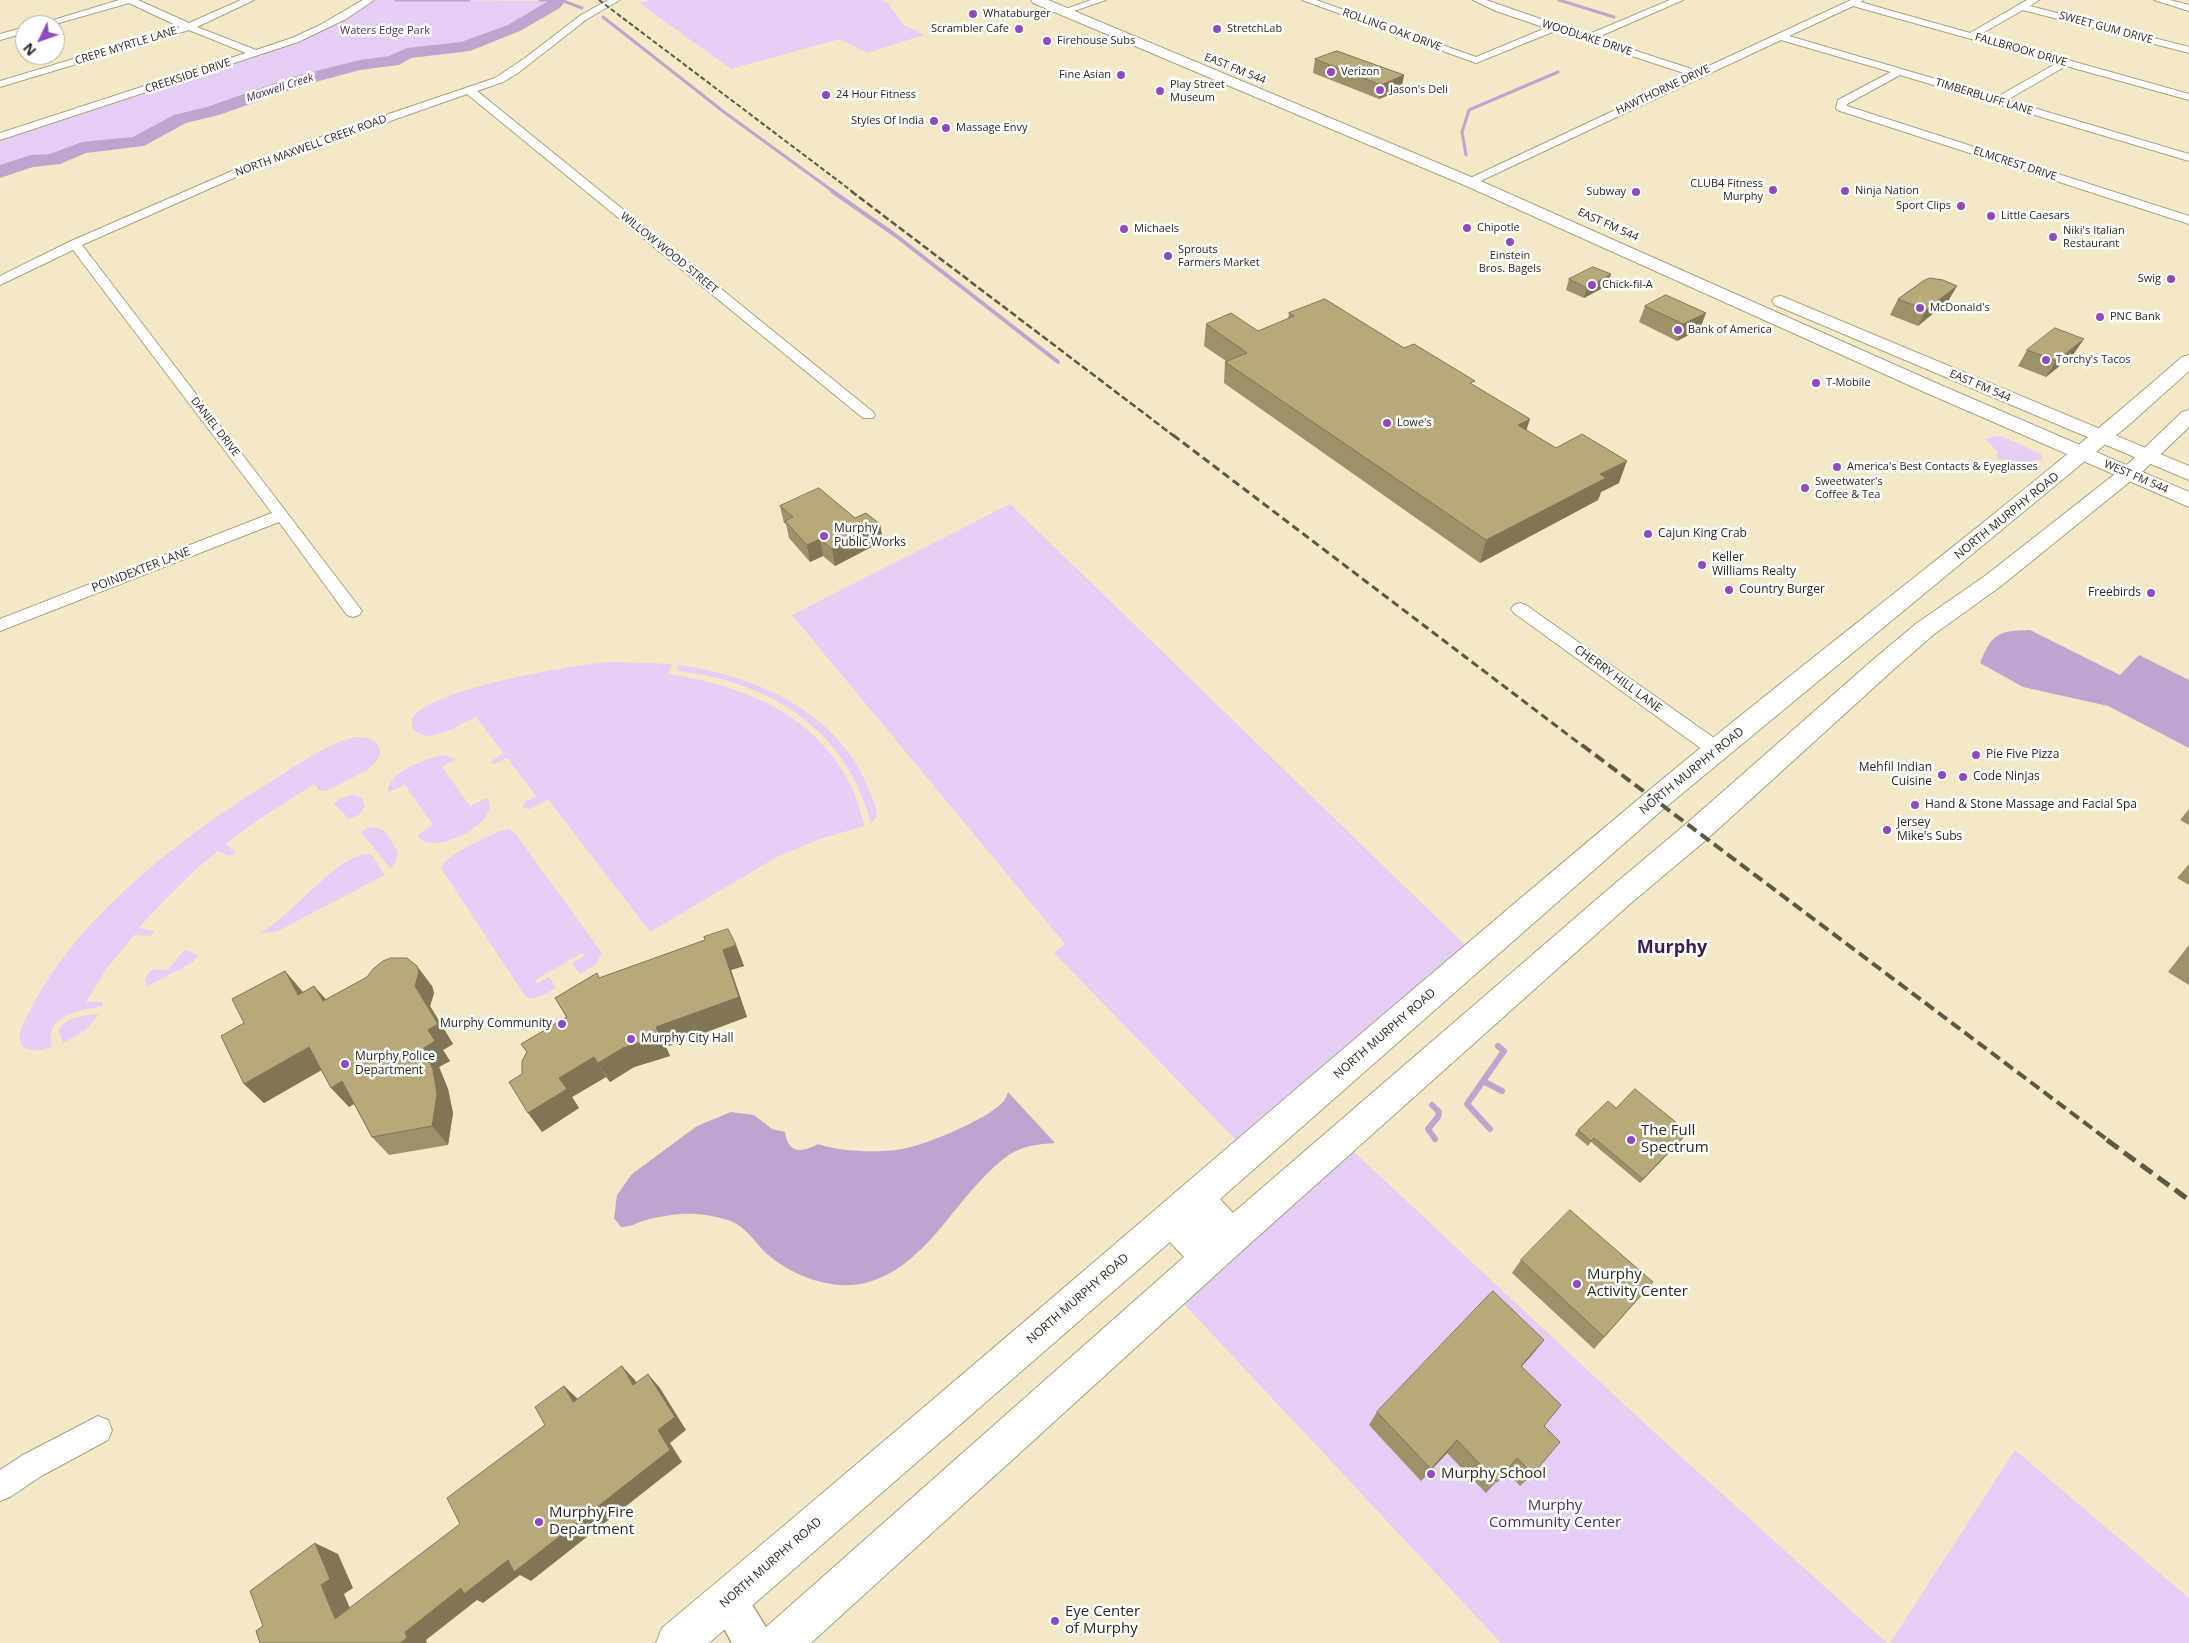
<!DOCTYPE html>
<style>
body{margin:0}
#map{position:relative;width:2189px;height:1643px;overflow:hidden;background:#f3e9c6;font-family:"Open Sans",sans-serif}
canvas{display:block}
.north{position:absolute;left:15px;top:15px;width:50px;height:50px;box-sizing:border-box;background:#fff;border:1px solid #aba9a4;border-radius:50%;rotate:228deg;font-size:14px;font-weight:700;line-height:20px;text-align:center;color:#2c281b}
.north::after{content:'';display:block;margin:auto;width:18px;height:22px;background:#914abd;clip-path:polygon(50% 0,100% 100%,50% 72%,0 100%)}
</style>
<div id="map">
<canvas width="2189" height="1643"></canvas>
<div class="north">N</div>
</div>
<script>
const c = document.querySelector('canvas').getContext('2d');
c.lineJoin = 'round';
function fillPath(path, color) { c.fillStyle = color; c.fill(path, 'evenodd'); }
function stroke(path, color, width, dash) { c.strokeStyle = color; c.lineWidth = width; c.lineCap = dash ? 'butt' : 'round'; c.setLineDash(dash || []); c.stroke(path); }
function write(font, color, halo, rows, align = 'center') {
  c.font = font + ' "Open Sans",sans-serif'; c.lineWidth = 5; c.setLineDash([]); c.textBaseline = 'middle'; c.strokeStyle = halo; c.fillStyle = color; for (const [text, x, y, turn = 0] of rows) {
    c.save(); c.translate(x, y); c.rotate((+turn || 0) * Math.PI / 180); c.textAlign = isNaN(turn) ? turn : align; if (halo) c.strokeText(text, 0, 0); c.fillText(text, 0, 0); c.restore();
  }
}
fillPath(new Path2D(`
 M375,0L557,1L514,28L464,47L407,53L393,61L360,65L298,81L213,111L180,119L137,142L82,148L53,160L31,161L0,172V141L299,42L347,19Z
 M651,0H882L888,3L904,25L924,35L867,53L840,39L731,69L639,3Z
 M1996,436L2004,437L2041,454L2043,459L2027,462L1997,459L1998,452L1985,439Z
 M1010,504L1466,946L1237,1141L1054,953L1065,944L792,615Z
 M610,662L672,664L668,674C746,686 817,714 853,790C858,802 861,814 865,826L823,838L777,857L650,932L548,799L530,809L523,808L525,802L536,796L507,758L494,764L490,762L503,753L476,717C459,724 428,748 412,728V719C430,688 573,665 610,662Z
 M679,665C757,676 841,713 870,792C874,803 882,815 871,823C849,744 796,699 718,678C704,674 690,673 676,670Z
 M357,737C369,737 381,741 380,755L376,762L367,770L326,791H320L314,784L261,818L225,844L235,851V853L229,856L218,851C189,874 164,900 139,928L154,931L151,936L134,935L105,971L86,1002H102L103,1006C79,1010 44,1015 52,1047L36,1051L23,1047C14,1035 25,1020 31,1009C80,912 192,829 283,774C303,761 333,741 357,737Z
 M444,755L456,759L442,767L470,806L487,798C505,821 430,860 417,835L433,825L405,785L389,792C384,774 429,757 444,755Z
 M354,795L362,798L365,806L359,815L349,819L334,804L341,798Z
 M375,827L385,831L398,852L396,861L391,869L361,832L368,828Z
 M508,829L515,833L602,953L596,964L580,974L572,963L584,956L582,953L535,980L537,984L549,977L556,987C547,993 536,1002 525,996L441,868C445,855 494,832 508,829Z
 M366,854L372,855L385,875L276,932L259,933C292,917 334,858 366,854Z
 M184,950L198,955L193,962L148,986L145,981C148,967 156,969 168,970Z
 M99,1014L86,1030L63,1043L59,1031C64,1017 86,1015 99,1014Z
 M1353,1151L1656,1434L1887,1643H1501L1184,1304Z
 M2015,1450L2189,1598V1643H1890Z`), '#e4cef5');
fillPath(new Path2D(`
 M2030,630L2120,675L2139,655L2189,680V748L2108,706L2023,687L1980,663C1992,633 1998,631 2030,630Z
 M1008,1092L1055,1143C1043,1144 1029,1145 1018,1150C1004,1156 993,1168 982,1179C947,1215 921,1266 869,1282C834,1292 794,1277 767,1254C756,1244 746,1227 731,1221C699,1211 678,1212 646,1220C636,1223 631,1227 621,1227L614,1218L617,1195L632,1174L697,1126L731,1112L754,1115L772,1129L785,1132C788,1154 802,1153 818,1144C840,1152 879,1153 902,1149C926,1145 986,1120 1003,1102C1005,1100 1007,1095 1008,1092Z`), '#bda5d0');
stroke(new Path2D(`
 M396,0H469
 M540,0H554
 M561,0L582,8
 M1559,0L1614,17
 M603,17L724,112L834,192
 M1466,155L1462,132L1469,110L1558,72`), '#bda5d0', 3);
stroke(new Path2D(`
 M832,191L895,235L1058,362`), '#bda5d0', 4);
stroke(new Path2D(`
 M1483,1081L1502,1091
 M1432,1105L1439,1112L1438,1117L1428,1129L1435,1139
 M1490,1129L1467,1104L1504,1051L1498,1046`), '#bda5d0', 6);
fillPath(new Path2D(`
 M550,0H566L560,8L520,31L470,51L411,58L399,65L360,70L304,85L219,115L186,123L144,146L86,153L60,164L33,167L0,178V165L31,155L50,154L82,142L133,137L174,115L207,107L292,77L360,60L389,56L407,48L461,42L508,25Z`), '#bda5d0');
const minor = new Path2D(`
 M119,0H138L189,23L241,0H254L197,27L256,50L292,38L320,25L363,0H374L346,19L298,42L0,140V133L246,53L189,30L0,87V81L180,27L129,3L52,25H37Z
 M608,0H620L587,19L518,73L503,82L477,91L873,412L875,415L873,418H863L467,94L254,169L82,245L359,607L362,611L359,615L353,617L347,615L279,522L0,631V619L272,513L73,250L0,285V276L71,241L246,165L324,136L495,78L525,58L581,15Z
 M1091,0H1106L1065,14L1060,11Z
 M1302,0H1316L1476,57L1546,28L1496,11L1473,0H1486L1587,35L1670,0H1683L1596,38L1698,71L1851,0H1863L1860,2L1970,33L2027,0H2039L2030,6L2189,47V53L2023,10L1979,35L2189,94V100L2066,66L2007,100L2189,154V161L1900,75L1847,104V106L2189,216V224L1837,110L1836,108L1838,100L1891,72L1781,40L1474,184H1466L1464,182L1466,180L1690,75L1555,31L1476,63ZM1853,6L2057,63L1997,97L1789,36Z
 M2154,0H2170L2189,5V11Z
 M25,27V33L0,40V34Z
 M1520,603L1526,605L1724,745L1727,750L1724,755L1717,757L1710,755L1514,613L1511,609L1514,605Z
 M98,1416L108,1420L112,1430L108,1440L43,1475L10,1497L0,1501V1470L23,1455Z`);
const tertiary = new Path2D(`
 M728,1581L741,1587L767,1629L772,1643H732L709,1600L715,1587Z`);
const secondary = new Path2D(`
 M2189,355V371L2131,423L1661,811L1220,1199L1233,1213L1611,887L1686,824L1875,658L1917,623L1985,576L2129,463L2182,412L2189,410V427L2143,471L2001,586L1933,635L1893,670L1706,840L1631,903L1244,1249L811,1643H759L765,1628L1184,1257L1170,1242L709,1643H656L662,1628C991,1354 1313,1071 1641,797C1820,648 2007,510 2182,357Z`);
const primary = new Path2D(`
 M1031,0H1048L1476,179L1936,383L2189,492V507L1922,391L1464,185L1033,3Z
 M1781,296L2189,466V480L1775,305L1772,301L1775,297Z`);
stroke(minor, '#aaa07f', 2);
stroke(tertiary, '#aaa07f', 3);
stroke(secondary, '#aaa07f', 2);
stroke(primary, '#aaa07f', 2);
fillPath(minor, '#fff');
fillPath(tertiary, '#fff');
fillPath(secondary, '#fff');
fillPath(primary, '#fff');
stroke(new Path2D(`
 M599,0L853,192`), '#5e5946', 2, [5, 2.5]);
stroke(new Path2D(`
 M851,191L1174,436`), '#5e5946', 2.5, [7, 3]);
stroke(new Path2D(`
 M1173,435L1584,747`), '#5e5946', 3, [8, 4.5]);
stroke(new Path2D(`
 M1582,745L2109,1141`), '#5e5946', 4, [11, 5.5]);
stroke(new Path2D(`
 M2107,1140L2189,1200`), '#5e5946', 5, [14, 7]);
fillPath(new Path2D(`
 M1315,59L1404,75L1401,90L1379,99L1313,73Z
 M1569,279L1608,285L1584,298L1566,290Z
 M1957,286L1948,301L1918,326L1890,315L1898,299Z
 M1645,306L1700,329L1677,341L1639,322Z
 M1289,313L1404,348L1474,386L1526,430L1556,448L1619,483L1601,492L1598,500L1480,563L1224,383L1225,362L1226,361L1204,346L1206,324L1258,331L1288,319Z
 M2027,350L2073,355L2046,377L2018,366Z
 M780,506L855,518L880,524L883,541L835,566L823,556L810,562L789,538L786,524L784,523Z
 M2189,809V825L2180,820Z
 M2189,864V885L2177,878Z
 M736,945L744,966L731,970L747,1017L666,1047L670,1056L634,1067L610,1082L606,1077L572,1097L579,1108L542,1132L522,1074L566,1017L555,998L597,973L599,978Z
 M2189,945V985L2168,972Z
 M432,986L434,993L430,1006L453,1044L443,1050L450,1061L439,1067L448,1089L453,1113L448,1145L389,1155L372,1137L354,1104L349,1107L321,1070L264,1103L244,1084L303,992L326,1000Z
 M1616,1108L1684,1137L1640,1183L1591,1142L1588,1146L1575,1135L1578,1130Z
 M1521,1260L1653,1282L1594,1349L1512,1273Z
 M1544,1340L1521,1367L1544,1426L1533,1474L1520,1486L1506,1471L1486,1493L1447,1453L1421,1481L1369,1425L1377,1412Z`), '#9d9169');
fillPath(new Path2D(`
 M1404,75L1401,90L1379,99L1381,85Z
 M1611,274L1608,285L1584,298L1587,288Z
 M1957,286L1948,301L1918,326L1926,310Z
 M1706,313L1700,329L1677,341L1683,324Z
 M2084,339L2073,355L2046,377L2056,361Z
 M1530,419L1523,441L1518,425Z
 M1627,461L1619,483L1601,492L1598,500L1480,563L1486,540L1600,474Z
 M880,524L883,541L835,566L832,549Z
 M820,539L823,556L810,562L807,545Z
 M736,945L744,966L731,970L747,1017L666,1047L670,1056L634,1067L610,1082L598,1063L656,1027L723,950Z
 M417,966L432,986L434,993L430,1006L453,1044L443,1050L450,1061L439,1067L448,1089L453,1113L448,1145L432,1126L424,1048L428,1030L415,986Z
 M285,971L303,992L316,1015L298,995Z
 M314,986L332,1006L323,1001Z
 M309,1047L327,1067L264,1103L244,1084Z
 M594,1057L606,1077L572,1097L579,1108L542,1132L528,1113L559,1078Z
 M342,1081L360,1100L349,1107L331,1088Z
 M1688,1132L1684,1137L1640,1183L1643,1179Z
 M1544,1340L1532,1355L1509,1380L1521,1366Z
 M622,1366L635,1380L646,1398L633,1385Z
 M648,1374L660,1388L686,1430L670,1443L682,1462L531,1581L520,1575L483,1603L477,1600L426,1640L427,1643H400L405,1632L658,1430Z
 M564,1386L579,1400L573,1402Z
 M1457,1440L1447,1453L1421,1481L1431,1469Z
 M315,1543L338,1554L353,1588L344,1594L358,1627L335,1619L321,1585Z`), '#807655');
const building = new Path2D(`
 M1337,51L1404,75L1381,85L1315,59Z
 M1593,267L1611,274L1587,288L1569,279Z
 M1930,278L1943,280L1957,286L1926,310L1898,299L1923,281Z
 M1666,295L1706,313L1683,324L1645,306Z
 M1325,299L1404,348L1414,344L1475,381L1470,383L1530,419L1518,425L1556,448L1582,434L1627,461L1600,474L1606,478L1486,540L1225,362L1247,353L1206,324L1231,313L1258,331L1294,316L1289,313Z
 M2055,328L2084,339L2056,361L2027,350Z
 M819,488L855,518L866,513L880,524L832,549L820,539L807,545L785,521L793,517L780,506Z
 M728,929L736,945L723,950L739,997L656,1027L660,1036L623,1048L598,1063L594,1057L559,1078L567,1089L528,1113L509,1082L522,1074V1061L527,1052L521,1044L567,1017L555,998L597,973L599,978L705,940L704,937Z
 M391,958H407L417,966L419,972L415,986L438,1024L428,1030L435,1041L424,1048L433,1070L437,1094L432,1126L372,1137L342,1081L331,1088L309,1047L244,1084L221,1036L244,1023L232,999L285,971L298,995L314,986L323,1001L367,977L373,969L383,961Z
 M1635,1089L1688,1132L1643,1179L1594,1138L1591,1141L1578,1130L1608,1101L1616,1108Z
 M1570,1210L1653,1282L1604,1337L1521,1260Z
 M1493,1291L1544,1340L1521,1366L1561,1405L1544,1426L1560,1442L1533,1474L1517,1458L1497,1482L1457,1440L1431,1469L1377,1412Z
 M622,1366L633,1385L648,1374L675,1417L658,1430L670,1450L514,1572L508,1560L464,1594L461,1588L405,1632L407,1638L400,1643H260L256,1631L263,1626L250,1591L315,1543L330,1579L321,1585L335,1619L460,1524L447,1498L545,1425L535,1407L564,1386L573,1402Z`);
fillPath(building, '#b7a97a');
stroke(building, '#807655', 1);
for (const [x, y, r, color] of [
 [973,14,5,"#914abd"],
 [1019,29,5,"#914abd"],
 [1217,29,5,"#914abd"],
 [1047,41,5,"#914abd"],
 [1331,72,5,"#914abd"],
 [1121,75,5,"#914abd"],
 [1380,90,5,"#914abd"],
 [1160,91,5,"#914abd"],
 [826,95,5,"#914abd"],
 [934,121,5,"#914abd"],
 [946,128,5,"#914abd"],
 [1773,190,5,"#914abd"],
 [1845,191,5,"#914abd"],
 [1636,192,5,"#914abd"],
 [1961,206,5,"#914abd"],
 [1991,216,5,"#914abd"],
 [1467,228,5,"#914abd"],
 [1124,229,5,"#914abd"],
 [2053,237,5,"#914abd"],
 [1510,242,5,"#914abd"],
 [1168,256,5,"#914abd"],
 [2171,279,5,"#914abd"],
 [1592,285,5,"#914abd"],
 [1920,308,5,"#914abd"],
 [2100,317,5,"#914abd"],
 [1678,330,5,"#914abd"],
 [2046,360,5,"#914abd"],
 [1816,383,5,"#914abd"],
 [1387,423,5,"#914abd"],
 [1837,467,5,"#914abd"],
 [1805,488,5,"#914abd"],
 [1648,534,5,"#914abd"],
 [824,536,5,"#914abd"],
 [1702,565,5,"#914abd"],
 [1729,590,5,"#914abd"],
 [2151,593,5,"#914abd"],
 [1976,755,5,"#914abd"],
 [1942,775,5,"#914abd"],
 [1963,777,5,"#914abd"],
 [1915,805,5,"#914abd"],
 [1887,830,5,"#914abd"],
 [562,1024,5,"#914abd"],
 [631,1039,5,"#914abd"],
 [345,1064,5,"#914abd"],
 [1631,1140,5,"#914abd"],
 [1577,1284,5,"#914abd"],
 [1431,1474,5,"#914abd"],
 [539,1522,5,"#914abd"],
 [1055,1621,5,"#914abd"]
]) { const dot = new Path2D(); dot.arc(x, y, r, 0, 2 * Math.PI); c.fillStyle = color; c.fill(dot); stroke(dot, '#fff', 2); }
write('11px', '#2c281b', '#fff', [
 ["Whataburger",983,14],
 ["Scrambler Cafe",1009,29,"right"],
 ["StretchLab",1227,29],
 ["Firehouse Subs",1057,41],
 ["Verizon",1341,72],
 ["Fine Asian",1111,75,"right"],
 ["Play Street",1170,85],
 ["Museum",1170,98],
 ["Jason's Deli",1390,90],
 ["24 Hour Fitness",836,95],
 ["Styles Of India",924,121,"right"],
 ["Massage Envy",956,128],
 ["CLUB4 Fitness",1763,184,"right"],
 ["Murphy",1763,197,"right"],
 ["Ninja Nation",1855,191],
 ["Subway",1626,192,"right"],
 ["Sport Clips",1951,206,"right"],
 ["Little Caesars",2001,216],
 ["Chipotle",1477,228],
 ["Michaels",1134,229],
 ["Niki's Italian",2063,231],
 ["Restaurant",2063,244],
 ["Sprouts",1178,250],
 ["Farmers Market",1178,263],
 ["Einstein",1510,256,"center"],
 ["Bros. Bagels",1510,269,"center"],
 ["Swig",2161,279,"right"],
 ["Chick-fil-A",1602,285],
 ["McDonald's",1930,308],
 ["PNC Bank",2110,317],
 ["Bank of America",1688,330],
 ["Torchy's Tacos",2056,360],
 ["T-Mobile",1826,383],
 ["Lowe's",1397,423],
 ["America's Best Contacts & Eyeglasses",1847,467],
 ["Sweetwater's",1815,482],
 ["Coffee & Tea",1815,495]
], 'left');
write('11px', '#2c281b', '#fff', [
 ["SWEET GUM DRIVE",2106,28,15],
 ["ROLLING OAK DRIVE",1392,30,20],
 ["WOODLAKE DRIVE",1587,38,18],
 ["CREPE MYRTLE LANE",126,46,-17],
 ["FALLBROOK DRIVE",2021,50,16],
 ["EAST FM 544",1235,69,22],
 ["CREEKSIDE DRIVE",188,76,-18],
 ["HAWTHORNE DRIVE",1663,90,-25],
 ["TIMBERBLUFF LANE",1984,97,17],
 ["NORTH MAXWELL CREEK ROAD",311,146,-20],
 ["ELMCREST DRIVE",2015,164,18],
 ["EAST FM 544",1608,225,24],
 ["WILLOW WOOD STREET",669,253,39],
 ["EAST FM 544",1980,386,23],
 ["DANIEL DRIVE",215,427,52],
 ["WEST FM 544",2136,477,23]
]);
write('11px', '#4e2e63', '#fff', [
 ["Waters Edge Park",385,31]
]);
write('italic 11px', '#45255a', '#fff', [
 ["Maxwell Creek",280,88,-18]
]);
write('12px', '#2c281b', '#fff', [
 ["NORTH MURPHY ROAD",2007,516,-39],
 ["POINDEXTER LANE",141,570,-21],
 ["CHERRY HILL LANE",1618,679,36],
 ["NORTH MURPHY ROAD",1692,771,-39],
 ["NORTH MURPHY ROAD",1385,1034,-41],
 ["NORTH MURPHY ROAD",1078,1299,-41],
 ["NORTH MURPHY ROAD",771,1563,-41]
]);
write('12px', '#2c281b', '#fff', [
 ["Murphy",834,529],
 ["Public Works",834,543],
 ["Cajun King Crab",1658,534],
 ["Keller",1712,558],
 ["Williams Realty",1712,572],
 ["Country Burger",1739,590],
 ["Freebirds",2141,593,"right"],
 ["Pie Five Pizza",1986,755],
 ["Mehfil Indian",1932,768,"right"],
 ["Cuisine",1932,782,"right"],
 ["Code Ninjas",1973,777],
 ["Hand & Stone Massage and Facial Spa",1925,805],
 ["Jersey",1897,823],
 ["Mike's Subs",1897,837],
 ["Murphy Community",552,1024,"right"],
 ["Murphy City Hall",641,1039],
 ["Murphy Police",355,1057],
 ["Department",355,1071]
], 'left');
write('15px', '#2c281b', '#fff', [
 ["The Full",1641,1131],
 ["Spectrum",1641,1148],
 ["Murphy",1587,1275],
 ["Activity Center",1587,1292],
 ["Murphy School",1441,1474],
 ["Murphy Fire",549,1513],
 ["Department",549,1530],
 ["Eye Center",1065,1612],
 ["of Murphy",1065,1629]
], 'left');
write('15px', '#4e2e63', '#fff', [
 ["Murphy",1555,1506],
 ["Community Center",1555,1523]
]);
write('bold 18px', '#3e1c53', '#fff', [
 ["Murphy",1672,948]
]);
</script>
